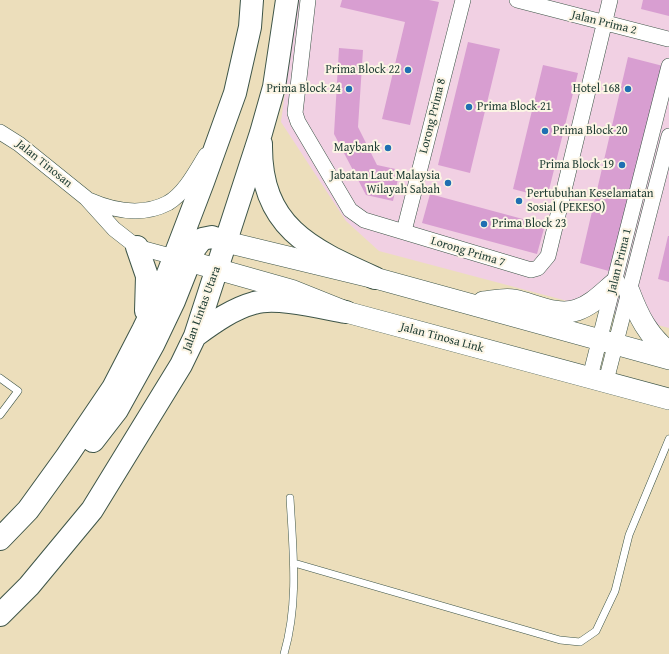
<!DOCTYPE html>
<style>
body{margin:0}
canvas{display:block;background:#ecdebb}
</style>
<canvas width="669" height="654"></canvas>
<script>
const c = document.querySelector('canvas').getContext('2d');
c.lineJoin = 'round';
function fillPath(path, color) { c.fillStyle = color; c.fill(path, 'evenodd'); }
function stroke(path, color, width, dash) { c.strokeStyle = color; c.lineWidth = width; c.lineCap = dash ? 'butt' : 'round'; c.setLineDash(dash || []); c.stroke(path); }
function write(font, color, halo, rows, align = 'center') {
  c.font = font + ' "Gentium Book Plus",serif'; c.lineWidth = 4; c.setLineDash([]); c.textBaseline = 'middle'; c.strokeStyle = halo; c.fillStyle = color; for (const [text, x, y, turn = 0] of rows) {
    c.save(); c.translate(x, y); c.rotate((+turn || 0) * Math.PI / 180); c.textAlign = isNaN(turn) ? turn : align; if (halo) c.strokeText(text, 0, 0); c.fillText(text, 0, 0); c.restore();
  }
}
fillPath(new Path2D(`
 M297,0H669V328L379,251L346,221L281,122Z`), '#f1d0e3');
fillPath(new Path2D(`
 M342,0H429L439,2L410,125L382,119L405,22L340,7Z
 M643,0H669V16L641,9Z
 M468,42L500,49L470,173L438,165Z
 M339,48L363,50L358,127L377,165L400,170L393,201L366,195L334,134Z
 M628,57L667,67L616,273L580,263Z
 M543,65L578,73L547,198L513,189Z
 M430,194L545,225L537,254L422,223Z
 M668,236H669V282L658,279Z`), '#d89ed1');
const lane = new Path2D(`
 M0,378L18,391L0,415
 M294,563L560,640L580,642L596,631L615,591L629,535L669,439
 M284,654C299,603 293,551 290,498`);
const street = new Path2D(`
 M308,0L295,113L298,122L350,210L364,220L531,270L538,268L548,256L610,0
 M517,0L668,39
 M0,132L19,144L86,198L114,229L137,247L174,257
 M89,200C114,211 143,216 168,203C185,193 196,171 206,155
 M404,231L463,0
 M590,377L669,66
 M606,381L669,136`);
const secondary = new Path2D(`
 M226,242L375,278L669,359
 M174,257L291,290L346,312L669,399
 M629,291C638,315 648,336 669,352
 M483,302C493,301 504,298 514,300C534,304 557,317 577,310C592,305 603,293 615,283`);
const primary = new Path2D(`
 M261,144C260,227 310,249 375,278
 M137,247L147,276L146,311
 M195,336C213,323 232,309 254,303C276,296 323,308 346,312
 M93,441L117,410L153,345L174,301L195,248L202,239L212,237L226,242
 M0,539L28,510L67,456L113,388L143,330L159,297L203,182L235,93L250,27L252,0
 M0,615L29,586L92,510L181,365L195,336L261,133L274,87L287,0`);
stroke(lane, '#3e5548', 8);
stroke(street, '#3e5548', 16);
stroke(secondary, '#3e5548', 22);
stroke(primary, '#3e5548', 24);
stroke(lane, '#fff', 7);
stroke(street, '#fff', 15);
stroke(secondary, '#fff', 21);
stroke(primary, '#fff', 22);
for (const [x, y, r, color] of [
 [408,70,4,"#1f6fb2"],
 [349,89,4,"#1f6fb2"],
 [628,89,4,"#1f6fb2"],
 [469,107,4,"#1f6fb2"],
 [545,131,4,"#1f6fb2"],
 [388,148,4,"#1f6fb2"],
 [622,165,4,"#1f6fb2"],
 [448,183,4,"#1f6fb2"],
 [519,201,4,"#1f6fb2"],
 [484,224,4,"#1f6fb2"]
]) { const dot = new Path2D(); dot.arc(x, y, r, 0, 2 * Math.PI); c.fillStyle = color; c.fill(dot); stroke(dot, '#fcf5e5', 1.5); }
write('12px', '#1f3d34', '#fcf5e5', [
 ["Jalan Prima 2",604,23,14],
 ["Lorong Prima 8",433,116,-76],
 ["Jalan Tinosan",44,164,39],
 ["Lorong Prima 7",468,252,17],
 ["Jalan Prima 1",620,261,-76],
 ["Jalan Lintas Utara",202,309,-70],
 ["Jalan Tinosa Link",442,338,15]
]);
write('12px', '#1f3d34', '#fcf5e5', [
 ["Prima Block 22",400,70],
 ["Prima Block 24",341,89],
 ["Hotel 168",620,89],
 ["Prima Block 21",477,107,"left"],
 ["Prima Block 20",553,131,"left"],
 ["Maybank",380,148],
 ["Prima Block 19",614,165],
 ["Jabatan Laut Malaysia",440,176],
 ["Wilayah Sabah",440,190],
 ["Pertubuhan Keselamatan",527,194,"left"],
 ["Sosial (PEKESO)",527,208,"left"],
 ["Prima Block 23",492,224,"left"]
], 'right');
</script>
